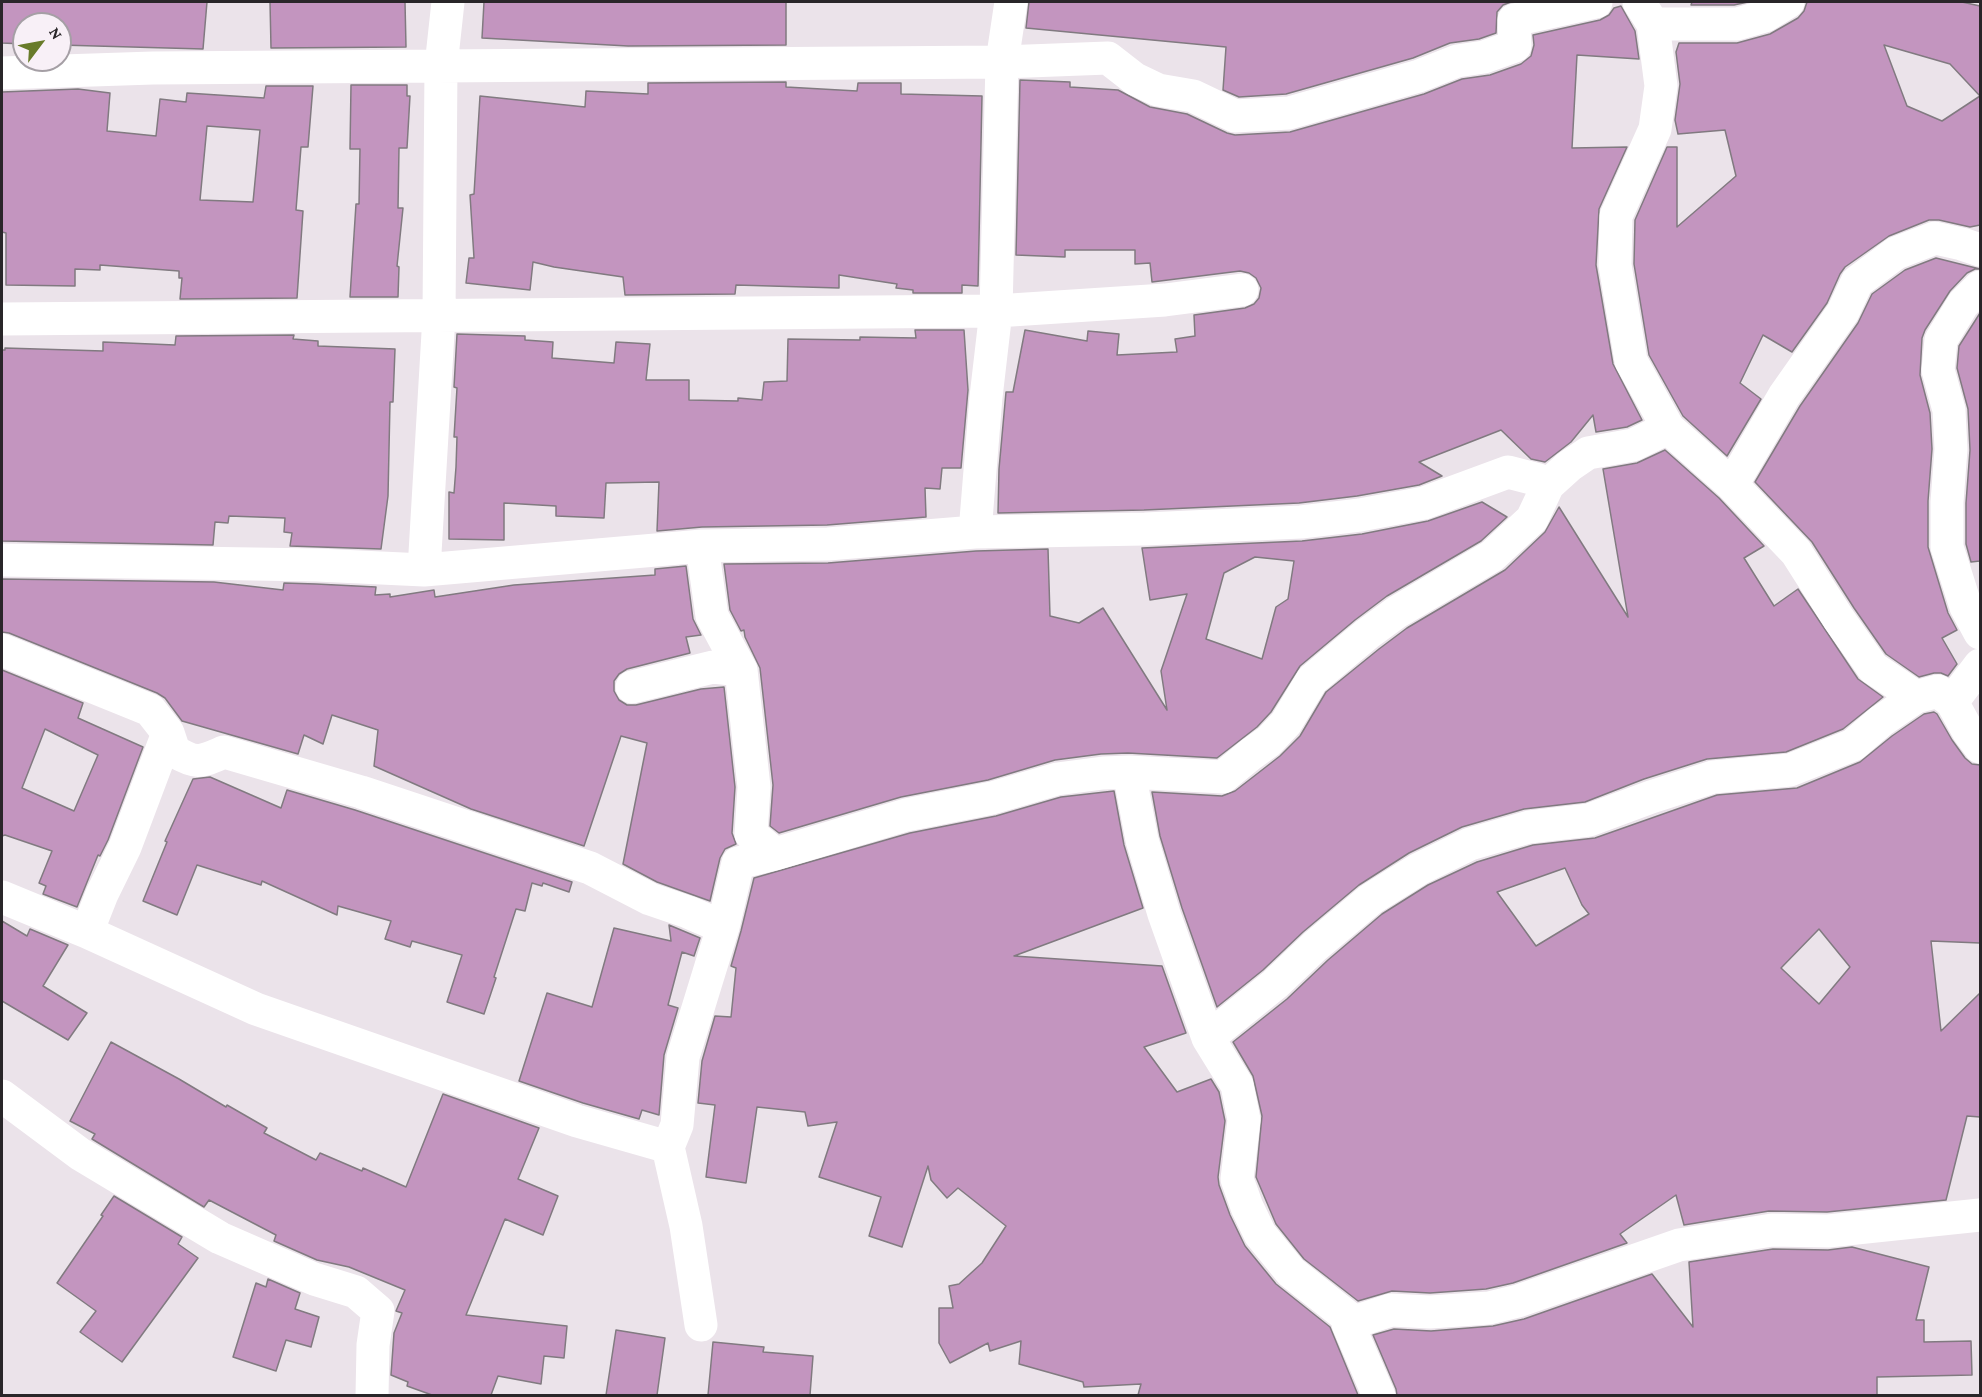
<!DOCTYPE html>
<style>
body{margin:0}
#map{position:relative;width:1982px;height:1397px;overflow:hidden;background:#ebe3ea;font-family:"Crimson Pro",serif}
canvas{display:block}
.frame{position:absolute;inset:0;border:3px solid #292629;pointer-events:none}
.north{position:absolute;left:12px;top:12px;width:60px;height:60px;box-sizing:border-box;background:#f8f0f7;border:2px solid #a59fa5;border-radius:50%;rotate:58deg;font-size:16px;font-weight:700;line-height:24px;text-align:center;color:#292629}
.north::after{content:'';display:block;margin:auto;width:21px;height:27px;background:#687b2a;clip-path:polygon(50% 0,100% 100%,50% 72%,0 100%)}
</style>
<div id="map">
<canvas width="1982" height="1397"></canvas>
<div class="frame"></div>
<div class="north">N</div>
</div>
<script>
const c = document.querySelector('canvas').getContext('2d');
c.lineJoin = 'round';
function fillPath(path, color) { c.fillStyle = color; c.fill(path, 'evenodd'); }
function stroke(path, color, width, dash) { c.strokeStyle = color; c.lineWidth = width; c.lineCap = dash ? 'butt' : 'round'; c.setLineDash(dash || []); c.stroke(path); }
const building = new Path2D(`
 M2,2H207L203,49L60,45V24H24V44L2,43Z
 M270,2H405L406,47L271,48Z
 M484,2H786V45L628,46L482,38Z
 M1029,2H1511L1503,5L1497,12L1496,33L1479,39L1450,43L1413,58L1286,94L1239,97L1223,90L1226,47L1026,28Z
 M1692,2H1748L1734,5H1691Z
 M1807,2H1962L1980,6V96L1950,64L1884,45L1907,106L1942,121L1980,96V225L1970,227L1939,220H1929L1889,236L1845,267L1840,274L1827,303L1792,352L1763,335L1740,383L1761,399L1727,456L1683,416L1649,355L1634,264L1635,220L1667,147H1677V227L1736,176L1725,130L1678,134L1675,120L1680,84L1676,52L1679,43H1737L1770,34L1798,18L1804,11Z
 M1621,6L1635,31L1639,59L1577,55L1572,148L1627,147L1599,209L1596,265L1613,364L1642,420L1627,427L1596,432L1593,415L1571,442L1545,462L1531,459L1501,430L1419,462L1442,476L1419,485L1357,496L1299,503L1144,510L998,513L999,469L1006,392H1013L1025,330L1087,341L1088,331L1119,334L1117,355L1177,352L1175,339L1195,336L1194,315L1245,308L1254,304L1259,298L1261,288L1256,278L1249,273L1240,271L1152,282L1150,263L1135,264V250H1065V257L1016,255L1020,80L1070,82V87L1118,90L1150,107L1187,114L1227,133L1235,135L1290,132L1424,94L1462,79L1490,75L1521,64L1531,56L1534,45L1533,35L1600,20L1609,15L1614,8Z
 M786,82V87L857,91L858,83H901V94L982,96L978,286L962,285V293H913V290L896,288L897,284L839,275V288L736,285L735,294L625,295L623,277L554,267L533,262L530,290L466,283L469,258H474L470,195L474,194L480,96L585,107L586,91L648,94V83Z
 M351,85H407V96H410L407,148H399L398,208H403L397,266L399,267L398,297H350L356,204H359L360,149H350Z
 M266,86H313L308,147H301L296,210L303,211L297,298L180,299L182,278H179V271L100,265V270L75,269V286L6,285V233L2,232V92L78,89L110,93L107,131L156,136L160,99L186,102L187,93L264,98ZM207,126L260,130L253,202L200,200Z
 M1936,258L1980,269H1975L1967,273L1950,291L1925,330L1922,338L1920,375L1930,413L1932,449L1928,501V547L1948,613L1957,630L1942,638L1957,664L1948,676L1941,673H1934L1919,677L1886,654L1854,608L1812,542L1755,482L1800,406L1858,323L1872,294L1905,270Z
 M1980,313V561L1971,562L1966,544V503L1970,450L1968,409L1957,368L1959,346Z
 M915,330H964L968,390L961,468H942L940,489L925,488L926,517L827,525L702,527L657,531L659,482L606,483L604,518L556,516V506L504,503V540L449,539V492L454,493L456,467L457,437H454L457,388L454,387L457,334L525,336V340L553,342L552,358L614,363L616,342L650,344L646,380H689V400L738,401V398L762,400L764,382L787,381L788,339L860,340V337L916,338Z
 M294,335L293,339L318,341V346L395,349L393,402H390L388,496L381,549L290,546L292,533L284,532L285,518L229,516L228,523L215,522L213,545L2,541V350H5V348L103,351V342L175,345L176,336Z
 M1665,450L1719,498L1764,546L1744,558L1774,606L1798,589L1858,679L1883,697L1843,729L1786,752L1707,759L1644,779L1585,802L1524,809L1462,827L1409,853L1359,885L1303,932L1263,970L1217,1007L1182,908L1160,836L1152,792L1222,796L1235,791L1280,756L1300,736L1326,692L1379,649L1407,628L1505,570L1545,532L1559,507L1628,617L1603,469L1637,463Z
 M1482,502L1507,517L1481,541L1387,596L1355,620L1300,666L1271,712L1257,727L1217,758L1128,753L1101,754L1055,760L988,780L901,797L779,833L770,826L773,785L760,668L745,637L744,630L741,631L730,610L724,564L828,563L976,551L1048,549L1050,616L1079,623L1103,608L1167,710L1161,671L1187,594L1150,600L1142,548L1302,541L1362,534L1428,521ZM1255,557L1294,561L1288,599L1276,607L1262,659L1206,639L1224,573Z
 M686,566L693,619L701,635L686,637L690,653L627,669L619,674L614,681V691L619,700L627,705H636L701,689L724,687L735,787L732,833L736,844L725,849L720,858L710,901L657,882L623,864L647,743L621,736L584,846L471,809L374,766L378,730L332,715L323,744L304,735L298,754L182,721L165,698L157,693L9,633L2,632V579L214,582L283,590L284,583L316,584L376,587L375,595L390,594V597L434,590L435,597L514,585L655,575V569Z
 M2,670L83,703L78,718L143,747L108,840L100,856L98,855L77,907L43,894L46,886L39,883L52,851L5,835L2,836ZM45,729L98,755L74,811L22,788Z
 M1934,712L1937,714L1952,740L1965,758L1972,764L1980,765V943L1931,941L1941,1031L1980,993V1117L1967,1116L1946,1200L1827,1212L1769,1211L1684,1225L1676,1195L1620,1234L1627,1243L1513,1283L1486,1289L1430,1293L1392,1291L1358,1301L1304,1259L1276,1224L1256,1177L1262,1116L1253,1076L1233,1042L1287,999L1328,960L1382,914L1428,885L1477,862L1533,845L1595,838L1717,795L1797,788L1860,762L1892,736L1924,714ZM1565,868L1582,905L1589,914L1536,946L1497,892ZM1819,929L1850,967L1819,1004L1781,968Z
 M210,777L281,808L287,790L355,810L572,882L569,892L543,883L542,886L532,883L525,911L516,909L494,977L496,978L484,1014L447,1002L462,955L412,941L410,947L385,939L391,921L338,906L337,915L262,881L261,885L197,865L177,915L143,901L167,842L165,841L193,779Z
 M1114,791L1124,845L1143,908L1014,956L1162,966L1186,1033L1144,1047L1177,1092L1211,1079L1219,1092L1225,1121L1218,1177L1219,1185L1230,1215L1245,1246L1276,1284L1330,1327L1358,1395H1138L1141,1384L1084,1387L1083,1382L1019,1364L1021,1341L990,1351L988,1343L950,1363L939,1343V1308H953L949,1286L959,1284L982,1263L1006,1226L958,1188L947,1198L931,1180L928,1166L902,1247L869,1236L881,1197L819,1177L837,1122L808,1126L805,1112L757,1107L746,1183L706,1177L715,1105L698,1103L702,1061L715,1016L731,1017L736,968L731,966L741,931L754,878L910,833L996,816L1061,797Z
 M2,921L27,936L30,929L68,945L43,986L87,1013L68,1040L2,1001Z
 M669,925L700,938L694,956L682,952L668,1005L678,1008L664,1055L659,1115L642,1110L639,1119L583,1103L519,1081L547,993L592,1007L614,928L671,941Z
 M111,1042L179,1079L226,1107L227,1105L267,1128L264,1133L316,1160L320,1153L362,1171L363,1168L406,1187L443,1094L539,1128L518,1179L558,1196L543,1235L505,1219L466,1315L567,1326L564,1358L544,1356L541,1384L498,1376L491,1395H432L407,1386L408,1382L391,1375L394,1333L402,1313L396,1311L405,1290L349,1267L317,1260L274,1241L276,1235L209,1200L204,1207L92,1139L95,1134L70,1121Z
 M114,1196L182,1237L178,1244L198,1258L122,1362L80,1332L96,1311L57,1283L103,1216L101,1215Z
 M1852,1247L1929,1267L1916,1320H1924V1342L1971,1341L1972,1375L1877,1377V1395H1397L1396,1389L1373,1335L1394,1329L1431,1331L1493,1326L1524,1319L1652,1274L1693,1327L1689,1262L1773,1249L1828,1250Z
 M268,1279L300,1293L295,1309L319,1317L311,1347L286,1340L276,1371L233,1357L256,1283L266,1287Z
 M616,1330L665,1338L657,1395H606Z
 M713,1342L764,1347L763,1352L813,1356L810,1395H708Z`);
fillPath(building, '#c395bf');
stroke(building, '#817a80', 1.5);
stroke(new Path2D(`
 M1653,24H1737L1765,16L1788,2
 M2,73L153,68L1002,62L1108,58L1135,79L1158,90L1193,96L1235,116L1289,113L1419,76L1457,61L1484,57L1515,46L1514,20L1596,2
 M1980,287L1963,304L1941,340L1938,370L1949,410L1951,449L1947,502V547L1966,607L1980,633
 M2,319L996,311L1165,300L1242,290
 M1668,428L1732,485L1796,552L1838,618L1873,668L1916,697
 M1732,485L1784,396L1843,312L1857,282L1896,253L1935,238L1962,244L1980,250
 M975,532L986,397L996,311L1002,62L1011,2
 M2,560L317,565L424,570L702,546
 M424,570L439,316L441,66L448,2
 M2,650L150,710L168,733L174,751C197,765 201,762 224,752L361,792L590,868L650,899L688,912L723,927
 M741,670L712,616L702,546L828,544L975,532L1145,529L1301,522L1360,515L1424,503L1508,472L1539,480L1548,485
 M632,687L713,667L741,670L754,787L751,834L775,854L738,863L723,927L683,1057L677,1125L668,1147L686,1226L701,1325
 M1952,702L1980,665
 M1129,772L1142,840L1164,914L1208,1038
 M775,854L906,815L992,798L1057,779L1103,773L1129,772L1223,777L1251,754L1269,741L1286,723L1312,680L1367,634L1397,612L1492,556L1532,519L1548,485L1569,466L1588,453L1633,445L1668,428L1631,361L1615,265L1616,216L1655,129L1661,86L1653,24L1639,2
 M2,897L87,932L256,1009L577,1121L668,1147
 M87,932L102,894L125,847L168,733
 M2,1096L80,1154L220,1238L314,1279L356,1292L378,1311L373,1345L372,1396
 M1348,1324L1349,1318L1291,1272L1260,1234L1247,1207L1237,1179L1244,1120L1237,1085L1208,1038L1275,984L1315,946L1371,899L1419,869L1470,844L1529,827L1589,820L1651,797L1713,777L1790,770L1853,745L1881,721L1916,697L1938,691L1952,702L1968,731L1980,747
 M1379,1396L1348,1324L1391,1310L1430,1312L1489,1308L1518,1301L1679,1245L1772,1230L1828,1231L1980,1215`), '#fff', 33);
</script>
